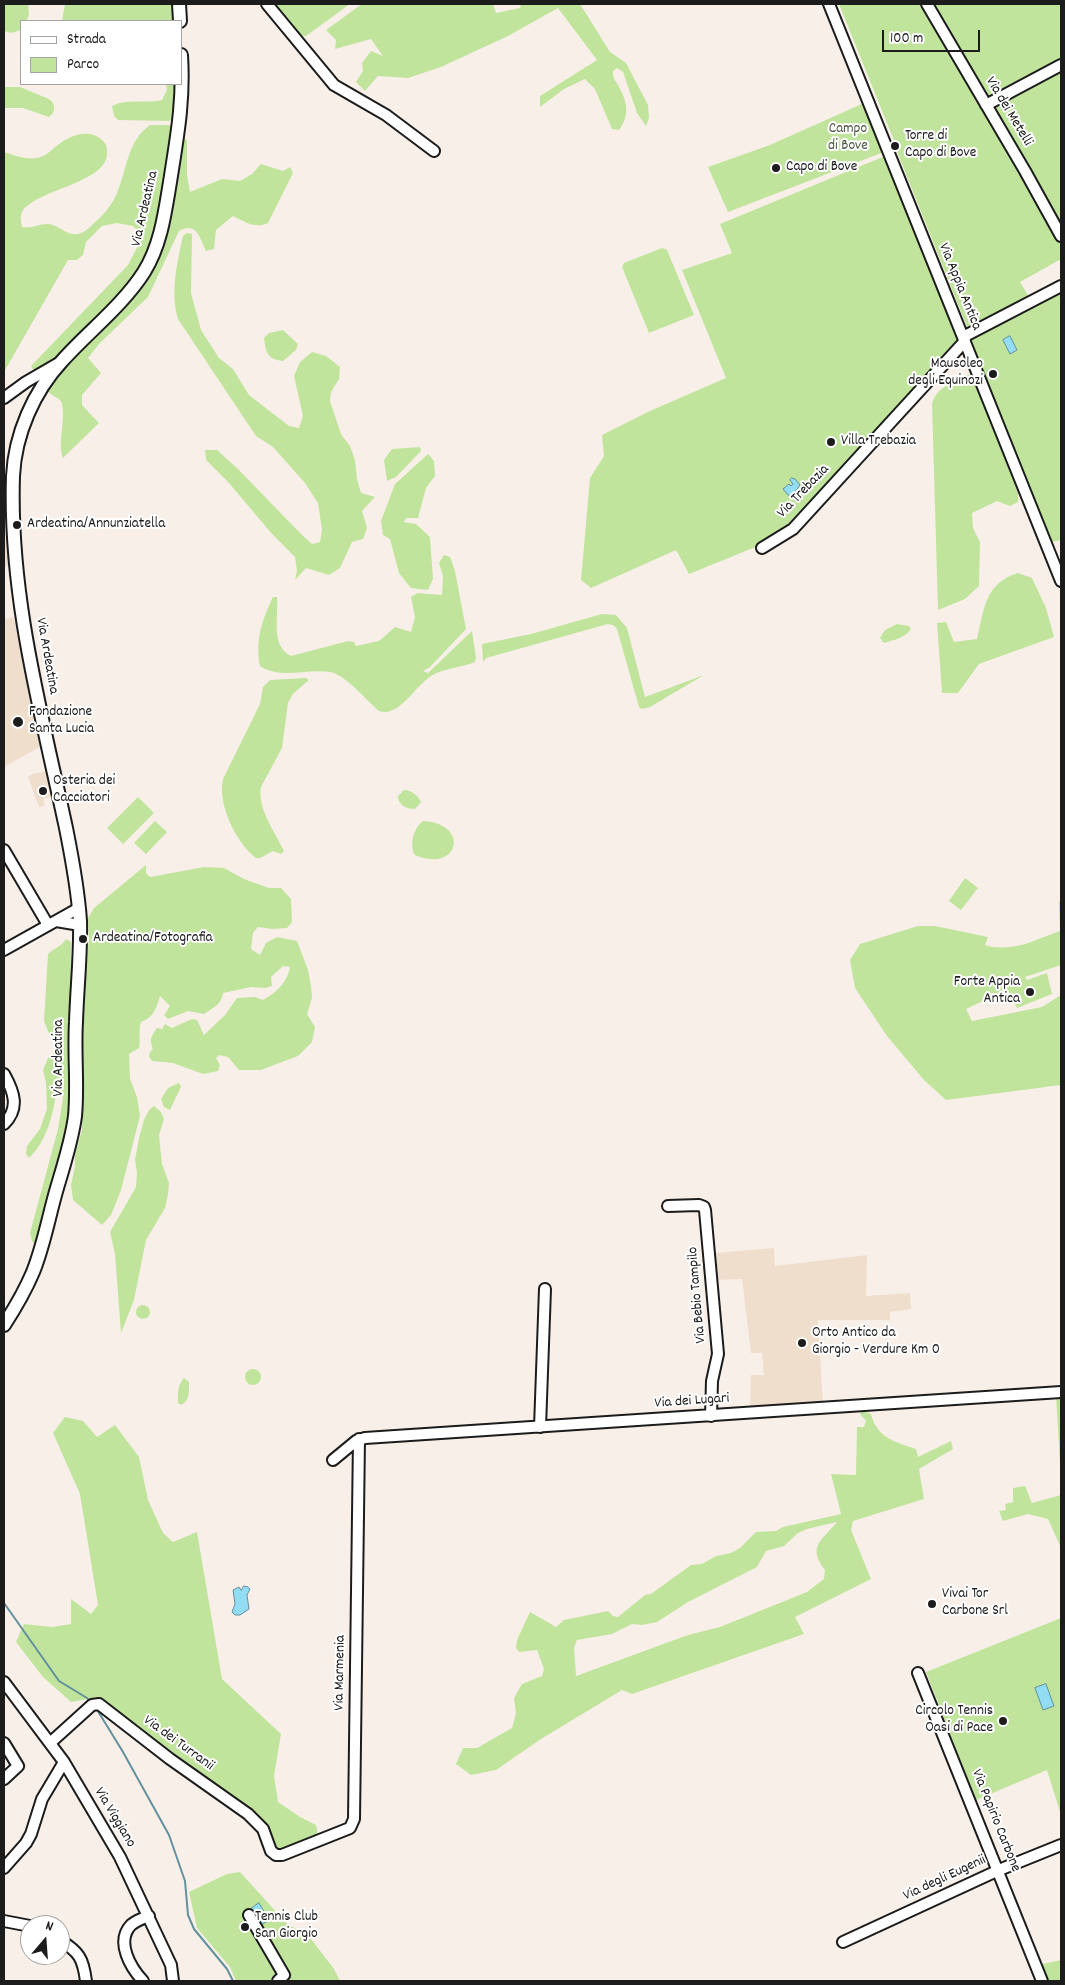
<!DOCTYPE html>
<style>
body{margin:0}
#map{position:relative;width:1065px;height:1985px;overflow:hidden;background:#f8f0e8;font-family:Dekko,sans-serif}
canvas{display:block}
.frame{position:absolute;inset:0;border:5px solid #1c1c1c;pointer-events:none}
.legend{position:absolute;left:20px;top:20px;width:162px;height:65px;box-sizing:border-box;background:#fff;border:1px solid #a4a4a4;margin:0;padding:6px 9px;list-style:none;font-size:15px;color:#1c1c1c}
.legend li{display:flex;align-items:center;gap:10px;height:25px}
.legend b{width:25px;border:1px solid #a4a4a4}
.north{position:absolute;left:20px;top:1915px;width:50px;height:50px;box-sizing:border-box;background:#fff;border:1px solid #a4a4a4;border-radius:50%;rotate:18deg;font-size:14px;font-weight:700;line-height:20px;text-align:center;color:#1c1c1c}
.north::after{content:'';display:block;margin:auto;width:18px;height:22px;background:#1c1c1c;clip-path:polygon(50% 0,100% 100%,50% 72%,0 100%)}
.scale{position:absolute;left:882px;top:30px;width:98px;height:22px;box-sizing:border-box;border:2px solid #1c1c1c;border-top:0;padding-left:6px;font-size:15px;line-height:18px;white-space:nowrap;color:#1c1c1c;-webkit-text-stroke:4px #fff;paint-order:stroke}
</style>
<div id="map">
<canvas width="1065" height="1985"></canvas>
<div class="frame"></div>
<ul class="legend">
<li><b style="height:6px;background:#fff"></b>Strada</li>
<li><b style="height:14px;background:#c1e49d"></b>Parco</li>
</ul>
<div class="north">N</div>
<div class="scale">100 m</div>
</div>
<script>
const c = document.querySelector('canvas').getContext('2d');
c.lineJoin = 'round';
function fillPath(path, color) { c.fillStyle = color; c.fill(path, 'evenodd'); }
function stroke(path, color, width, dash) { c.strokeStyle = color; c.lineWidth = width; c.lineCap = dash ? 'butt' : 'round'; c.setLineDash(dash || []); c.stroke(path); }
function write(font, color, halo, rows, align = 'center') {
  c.font = font + ' Dekko,sans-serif'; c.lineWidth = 4; c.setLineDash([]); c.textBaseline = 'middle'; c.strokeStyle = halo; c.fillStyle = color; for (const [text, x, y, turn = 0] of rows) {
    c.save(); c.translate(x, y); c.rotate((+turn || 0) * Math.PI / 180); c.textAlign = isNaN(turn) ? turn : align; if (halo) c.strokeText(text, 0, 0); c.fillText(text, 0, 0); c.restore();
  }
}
fillPath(new Path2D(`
 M4,534H6L9,565L4,568Z
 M14,617L34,718L33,720L34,727L36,729L40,747L4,767V619Z
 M47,771L52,797L43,799L45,806L39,807L28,777L32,774Z
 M774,1248L775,1266L867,1255L866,1296L910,1293L911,1309L890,1312V1320H818L823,1403L750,1409L751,1375H764L762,1353H751L742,1279L717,1280L715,1253Z`), '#f0decd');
fillPath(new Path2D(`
 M4,4H28L29,14L27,21H21V30L11,33L4,31Z
 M65,4H175V21H62Z
 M274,4H350L306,36H301L296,33Z
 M362,4H493L496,13L520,8L521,4H580L610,52L626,63L648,105L649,118L646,126L637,113L623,72L617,68L613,71C612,79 617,82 620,89C628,103 629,117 619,130L612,129L595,89L585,79L564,89L540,107V96L597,60L558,8L508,36L441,67L408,78L378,76L365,91L356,82L363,71L362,63L371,51L383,56L371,39L335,49L336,40L326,30Z
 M839,4H924L1061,243V259L1020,282L1029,297L967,327L896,149L898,148L895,143Z
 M934,4H1061V58L989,97Z
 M1061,69V233L992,105Z
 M166,84H177V115L169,121L118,120L114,116L112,106C127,98 146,104 162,100L167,90Z
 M4,87H20L49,99C56,104 56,112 49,117L23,108H4Z
 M864,103L884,152L728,212L708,167L770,145Z
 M150,125H169L179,131L187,141V175L190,192L222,179L240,181L252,174L261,164L283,171L290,167L293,173L268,223C255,229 245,222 233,216L216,230L214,249L206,251C200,239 197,221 179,231L148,297L100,343L88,358L101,373L82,395V405L99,423L63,458C57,441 66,422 62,404C61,398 55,398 51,394C42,387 37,375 31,366L128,265L141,240L139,233L133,226L117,223L102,226L86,242L83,255L77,260H68L4,372V152C14,155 26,160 37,158C46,157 52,149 59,144C72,134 92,128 104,142C107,145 107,149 107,153C108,183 34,190 22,212C20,216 21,222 22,227C31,229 40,223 49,224C59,225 67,236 77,234C84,233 89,228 93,224C103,216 112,205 117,193C127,170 127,141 150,125Z
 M885,156L959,342L790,526L763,544L689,574L676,550L591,588L581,580L590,478L604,456L602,435L652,410L726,378L682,270L732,253L720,224Z
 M187,233L192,234L191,293L201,330L219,358L233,369L249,395L289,426L299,428L303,416L294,376L300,362L312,352L326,356L340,367L339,379L331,392L330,401L341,434L350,446L355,460L357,479L361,493L375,497L362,511L367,528L363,539L352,542L340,568L329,575L306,568L295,580L297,571L295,557L272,534L229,483L206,460L205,450H217L237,468L302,535L312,544L320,542L322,530L318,503L305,483L273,447L256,436L178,319C170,293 177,263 183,236Z
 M662,248L667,250L694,315L649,333L622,267L624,263Z
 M1061,289V540L1052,542L1039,518L966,337Z
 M283,330L298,344L296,350L283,361C267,359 266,353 264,338L269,333Z
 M972,373L1018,493V502L1010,506L997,501L972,513L973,528L980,542L979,586L965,599L938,610L932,404C936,386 957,381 972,373Z
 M420,447L421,451L396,477L387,481L384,460L392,449Z
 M428,454L434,461L435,476L426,488L418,518H406L404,522L416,524L430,537L433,579L428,590L411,588L399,573L390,539L383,535L381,521L395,484Z
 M444,555L450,557L455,571L466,629L430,667L423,671L428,673L472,631L476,658L475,662C461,668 444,668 431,676C415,686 399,718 379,711C366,700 346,675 330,672C306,668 282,680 260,666C255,640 262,620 273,597H277C279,618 270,645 291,656L348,641L354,642L356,646L379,641L395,627L411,632L415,617L411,597L418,593L442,595L443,576L439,563Z
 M1018,573L1032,578L1046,608L1054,637L979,664L958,693H942L937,623L946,622L954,642L977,639C984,609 985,583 1018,573Z
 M602,614L616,615L627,628L645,697L704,675L650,707L642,709L639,707L617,629L613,625L608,624L486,658L483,662L482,644L531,634Z
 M897,624L909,626L911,629C906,638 893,640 884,643L880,638L885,630Z
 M306,678L309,680L293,694L288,703L282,748L261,787C257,808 275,832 284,851L281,854L273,851L260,858H256C236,843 217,803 223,779L260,704L263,687L270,680Z
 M404,790C411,790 418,795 421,802L415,809C406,809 398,805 398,796Z
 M138,797L154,813L123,844L107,828Z
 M155,821L167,832L146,854L134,843Z
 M423,821C472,824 458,874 415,855C409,845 413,829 423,821Z
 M146,865V873L150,877L204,867L224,868L244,879L269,888H281L291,899L292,922L287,928L272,929L258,927L253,933L251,949L260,955L266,943L277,937L297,941L308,970L311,986L312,998L307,1014L315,1027L312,1042L298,1056L261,1070H239L228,1057L219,1055L216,1058L220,1065L218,1071L203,1074L173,1063L152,1061L149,1057L150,1052L153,1049C149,1040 151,1036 157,1028L162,1029L165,1024L172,1028L192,1019L197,1020L204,1035L225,1015L237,998L255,997L263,1000C277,992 287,983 290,967L283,966L271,977L272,986L265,988L251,987L223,993C222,1004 213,1008 204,1014L188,1011L168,1019L164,1015L170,1006L160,996C156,1009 154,1017 141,1022C138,1032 141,1039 139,1048L129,1054L130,1079L137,1097L140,1116L121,1190L111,1215L102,1225L73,1200L71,1185L75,1166V1155L82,1130L83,1010L89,938L88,918L94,908Z
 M965,878L978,888L961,910L949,901Z
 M1061,899V965L1025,977L1027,980L1047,973L1052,994L1017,1008L1007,990L966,1009L972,1021L1042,1007L1061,995V1085L946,1100L924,1080L887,1036L855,988L850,960L860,944L918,926H935L988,937L985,945C1011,953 1035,940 1060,931L1059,903Z
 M66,939L71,942L70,1056L72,1104L68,1130L36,1246L32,1241L30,1233L58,1129L63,1098L61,1087L57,1089C53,1113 48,1140 29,1158L26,1154L27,1146L40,1129L47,1109L46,1083L43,1070L48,1058L56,1050L59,1042L50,1036L44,1021L48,954C54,948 61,947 66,939Z
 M179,1083L181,1087L170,1110L164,1107L161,1099L168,1088Z
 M154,1106L161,1112L164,1119L159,1135L162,1164L169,1183L168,1195L165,1208L146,1240L134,1300L121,1333L115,1254L110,1232L136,1187L137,1173L135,1160L139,1138L144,1120L149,1110Z
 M136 1312a7 7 0 1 1 14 0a7 7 0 1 1-14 0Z
 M245 1377a8 8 0 1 1 16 0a8 8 0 1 1-16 0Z
 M184,1378L189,1382C189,1391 190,1401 181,1405L178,1403C178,1393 177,1386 184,1378Z
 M1056,1395H1061V1481Z
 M862,1410L871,1414C877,1438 895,1442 916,1449L918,1457L951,1441L953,1449L919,1469L924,1499L853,1521L851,1530L871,1579L795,1617L804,1634L632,1694L622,1690L541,1739L496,1770L471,1775L456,1764L463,1748H477L512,1728L516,1713L514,1698L522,1684L542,1676L544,1669L537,1650L519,1652L516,1648L517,1640L530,1612L556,1627L564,1620L608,1611L613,1616L618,1617L645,1595L651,1594L691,1565L702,1564L716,1556L731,1553L740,1548L756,1532L776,1531L783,1527L841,1514L831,1474L856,1475L857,1427H864L866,1421L860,1414ZM837,1522C821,1541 807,1547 825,1570L824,1579L807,1592L720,1627L688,1635L576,1676L574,1648L577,1640L612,1634L632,1624L642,1625L657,1622L688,1602L757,1567L766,1551L784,1546L798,1533L807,1529Z
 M65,1417L83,1421L97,1437L115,1425L139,1457L148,1500L163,1533L173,1542L197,1532L222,1679L281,1734L274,1776L278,1802L300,1817L316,1825L319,1840L278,1856L263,1829L93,1698L71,1702L43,1677L16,1642L24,1624L52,1627L71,1624V1599L91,1614L98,1605L80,1494L53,1433Z
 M1025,1486L1032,1503L1061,1495V1548L1048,1519L1028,1514L1003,1521L999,1511L1006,1510L1005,1504L1013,1502V1488Z
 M1061,1618V1815L1047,1770L976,1800L926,1672Z
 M240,1872L289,1926L305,1931L334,1969L340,1981H236L230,1967L197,1928L189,1892L227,1874Z
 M1061,1960V1981H1049L1042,1964Z`), '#c1e49d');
const water = new Path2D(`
 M1010,336L1017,350L1010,354L1003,340Z
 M792,478L795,479L800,485L792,496L788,495L783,489L789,484L791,486L793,484L790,480Z
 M244,1586L248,1587L250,1589L247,1595L249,1609L240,1615H235L232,1612L235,1604L233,1590L239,1587L241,1590Z
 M1046,1684L1054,1706L1043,1710L1035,1688Z
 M259,1903L269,1920L261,1925L251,1909Z`);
fillPath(water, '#92ddf3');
stroke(water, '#63909d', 1);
stroke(new Path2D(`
 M4,1603L59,1681L87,1698L91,1703
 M96,1708L123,1752L169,1835L185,1881L188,1915L194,1929L227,1969L233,1981`), '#63909d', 2);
const minor = new Path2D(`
 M267,4L334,85L386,115L434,151
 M829,4L1061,581
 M927,4L1025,171L1061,236
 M986,105L1061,65
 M963,337L1061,286
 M4,398L26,382L57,364
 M762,548L793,529L965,341
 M4,850L48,925
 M56,921L80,925
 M4,950L79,908
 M4,1074C14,1092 20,1108 4,1124
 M668,1206L699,1205L704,1207L705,1210L718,1354L712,1381L711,1416
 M540,1427L545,1289
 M333,1460L356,1441L365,1438L1061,1392
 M918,1673L1042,1981
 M4,1682L64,1762L120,1857L171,1965L173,1981
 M4,1743L18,1766L4,1779
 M50,1743L92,1705L99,1704L170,1759L248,1814L263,1829L271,1851L276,1855H282L350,1828L354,1819L359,1439
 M4,1868L26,1843L31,1834L42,1799L64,1762
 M249,1915L284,1975L278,1981
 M4,1921L30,1926
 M60,1940C79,1952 83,1958 86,1981
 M843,1942L999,1870L1061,1845
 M143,1981C131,1968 115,1942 131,1925C136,1921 143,1918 149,1916`);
const major = new Path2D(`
 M179,4L180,21
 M4,1325C15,1308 25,1291 33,1272C44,1245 49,1215 57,1188C64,1164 72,1140 75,1116C78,1085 74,1053 76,1022C77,988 81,954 80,921C78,890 72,858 66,828C41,711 9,596 13,476C15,434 34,391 62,361C89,331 123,305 144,272C161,245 165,212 170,182C177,137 184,101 181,55`);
stroke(minor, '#1c1c1c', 14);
stroke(major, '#1c1c1c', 16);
stroke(minor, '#fff', 10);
stroke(major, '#fff', 12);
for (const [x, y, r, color] of [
 [895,146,5,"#1c1c1c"],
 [776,168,5,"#1c1c1c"],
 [993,374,5,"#1c1c1c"],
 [831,442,5,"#1c1c1c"],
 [17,525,5,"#1c1c1c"],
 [18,722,6,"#1c1c1c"],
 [43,791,5,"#1c1c1c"],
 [83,939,5,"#1c1c1c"],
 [1030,992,5,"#1c1c1c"],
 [802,1343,5,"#1c1c1c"],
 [932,1604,5,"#1c1c1c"],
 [1003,1721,5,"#1c1c1c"],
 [245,1927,5,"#1c1c1c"]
]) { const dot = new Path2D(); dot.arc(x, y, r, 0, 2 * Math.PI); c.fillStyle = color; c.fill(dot); stroke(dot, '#fff', 2); }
write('15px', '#1c1c1c', '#fff', [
 ["Via dei Metelli",1008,112,59],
 ["Via Ardeatina",146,209,-77],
 ["Via Appia Antica",959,287,68],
 ["Via Trebazia",804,492,-46],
 ["Via Ardeatina",46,656,80],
 ["Via Ardeatina",60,1058,-90],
 ["Via Bebio Tampilo",698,1295,-95],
 ["Via dei Lugari",692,1402,-4],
 ["Via Marmenia",341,1673,-89],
 ["Via dei Turranii",178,1744,36],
 ["Via Viggiano",114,1818,59],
 ["Via Papirio Carbone",995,1821,68],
 ["Via degli Eugenii",945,1879,-25]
]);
write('15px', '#4e5843', '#fff', [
 ["Campo",848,130],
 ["di Bove",848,147]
]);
write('15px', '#1c1c1c', '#fff', [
 ["Torre di",905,137],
 ["Capo di Bove",905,154],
 ["Capo di Bove",786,168],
 ["Mausoleo",983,365,"right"],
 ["degli Equinozi",983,382,"right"],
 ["Villa Trebazia",841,442],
 ["Ardeatina/Annunziatella",27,525],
 ["Fondazione",29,713],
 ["Santa Lucia",29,730],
 ["Osteria dei",53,782],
 ["Cacciatori",53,799],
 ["Ardeatina/Fotografia",93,939],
 ["Forte Appia",1020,983,"right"],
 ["Antica",1020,1000,"right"],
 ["Orto Antico da",812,1334],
 ["Giorgio - Verdure Km 0",812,1351],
 ["Vivai Tor",942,1595],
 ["Carbone Srl",942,1612],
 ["Circolo Tennis",993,1712,"right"],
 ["Oasi di Pace",993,1729,"right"],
 ["Tennis Club",255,1918],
 ["San Giorgio",255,1935]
], 'left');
</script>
